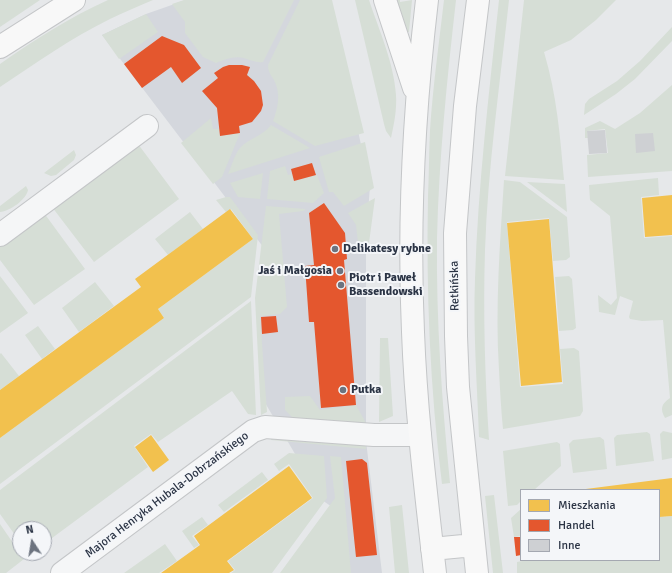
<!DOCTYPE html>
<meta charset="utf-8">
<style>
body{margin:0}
#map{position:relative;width:672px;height:573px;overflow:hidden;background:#e6e8ea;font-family:Signika,sans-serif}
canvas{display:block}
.legend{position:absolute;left:520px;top:489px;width:140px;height:72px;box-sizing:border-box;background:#f4f6f9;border:1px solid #a4a8b1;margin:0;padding:5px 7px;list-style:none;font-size:12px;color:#2b3445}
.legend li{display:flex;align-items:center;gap:8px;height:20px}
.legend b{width:20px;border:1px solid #a4a8b1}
.north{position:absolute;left:12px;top:521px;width:40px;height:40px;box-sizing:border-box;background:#f4f6f9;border:1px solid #a4a8b1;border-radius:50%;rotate:348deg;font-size:11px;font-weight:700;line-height:16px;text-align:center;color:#2b3445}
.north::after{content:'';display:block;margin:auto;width:14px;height:18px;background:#6c737f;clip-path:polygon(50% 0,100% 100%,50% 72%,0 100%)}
</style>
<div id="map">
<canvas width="672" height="573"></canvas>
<ul class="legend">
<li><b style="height:11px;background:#f2c14e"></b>Mieszkania</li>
<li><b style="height:11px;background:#e4572e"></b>Handel</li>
<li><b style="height:11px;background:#ced0d3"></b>Inne</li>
</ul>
<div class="north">N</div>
</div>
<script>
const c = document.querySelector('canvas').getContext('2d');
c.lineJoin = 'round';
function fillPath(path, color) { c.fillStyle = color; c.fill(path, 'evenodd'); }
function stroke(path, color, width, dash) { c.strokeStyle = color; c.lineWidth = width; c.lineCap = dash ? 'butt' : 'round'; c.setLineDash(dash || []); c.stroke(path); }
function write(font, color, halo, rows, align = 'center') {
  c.font = font + ' Signika,sans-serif'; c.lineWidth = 4; c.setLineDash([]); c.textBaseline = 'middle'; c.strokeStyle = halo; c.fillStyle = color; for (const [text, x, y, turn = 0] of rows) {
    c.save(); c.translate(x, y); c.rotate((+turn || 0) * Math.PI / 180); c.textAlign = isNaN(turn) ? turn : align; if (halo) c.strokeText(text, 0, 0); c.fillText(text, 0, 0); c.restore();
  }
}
fillPath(new Path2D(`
 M186,0H328L331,7L370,186L366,239V441L382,573H284L332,507L322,500L264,401L259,309L267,252L102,35L146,14Z`), '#d4d7dd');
fillPath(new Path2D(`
 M0,0H40L0,27Z
 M108,0H153C139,6 124,12 110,19C71,38 36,63 0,87V64C34,40 70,17 108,0Z
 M184,0H294L263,62C256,63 251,60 244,58C234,56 225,59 216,63L203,57L185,33V22L172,4Z
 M300,0H332L364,133L315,146L273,121C278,108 281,93 274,80C271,75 268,72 268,65Z
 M355,0H369C379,30 394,63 396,95C397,110 394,124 391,138L386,131L384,124Z
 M396,0H400V2L412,0L409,32H405Z
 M444,0H456C447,79 439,159 437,238C436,320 442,402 450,483L442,484C430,388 426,292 428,196C429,174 429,152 430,130C433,86 439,43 444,0Z
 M499,0H509C500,83 488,166 485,250C483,313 485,377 489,440L479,437C477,384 473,331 475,279C478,185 489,93 499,0Z
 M524,0H616L596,20L571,40L544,52C557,96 560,135 564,180L505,176Z
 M146,14L158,32L119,59L102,35Z
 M672,27V41L635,79L616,94L584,115L585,104L589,99L617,81L640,61Z
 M672,85V171L588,177L587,155L608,153L605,129L587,131L588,138H585V128L600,121L615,129L640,113Z
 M211,118L213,129H219L220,136L240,133L222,177L213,184L181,143Z
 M271,125L310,148L228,174C232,166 234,155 240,148C249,138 263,136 271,125Z
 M365,142L374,188L344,206L333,192H329L319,157Z
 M138,144L179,199L94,262L52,207Z
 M74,150L76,155L74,160L56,175L51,176L44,173Z
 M285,166L288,175L292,174L294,181L317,175L324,193L313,203L267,199L270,171Z
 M263,173L260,199L238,197L230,183Z
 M658,178L659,195L641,197L644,238L672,236V415L665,418C660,409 661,404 670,398L663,320L642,321L630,319L629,317L633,301L620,296L615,315L599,312L598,295L611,305L617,298L610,216L590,200L589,185Z
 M504,180L520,182L567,217L570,257L566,260L553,261L549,218L507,222L520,387L563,384L560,349L574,348L579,351L583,411L580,416L503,429C501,409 500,390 499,370C495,307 500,243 504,180Z
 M527,182L565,184L567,212Z
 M26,186L28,190C26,200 10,211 0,212V206Z
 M226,197H230L258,235L251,297L0,484V438L164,318L158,309L253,239L231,209L226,212L216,200Z
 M375,198L369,243H358L356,225L348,213Z
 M266,206L306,209L303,211L279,214L287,307L280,314L260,316L267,412L261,415L255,298Z
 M190,212L203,229L168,255L155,239Z
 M44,213L85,269L34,305L0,260V246Z
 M0,276L28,313L0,333Z
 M569,276L572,279L576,328L573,330L559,331L555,277Z
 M95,282L114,306L79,332L62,308Z
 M251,301L256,415L248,414L232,391L158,442L151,434L134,446L148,467L44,544V529H20V542L0,514V490Z
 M38,326L55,349L42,359L25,335Z
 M380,338H388L393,416L379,422Z
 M1,353L19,376L0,390V354Z
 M310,396L320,410L356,405L366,423L295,420L285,410V397Z
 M663,431L672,433V458L662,460L660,434Z
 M647,432L650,434L654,461L616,466L614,438L617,435Z
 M270,437L366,444V449L271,440Z
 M600,437L604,440L607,469L573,473L569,444L573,440Z
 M557,442L560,444L561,466L534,490H521V501L517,505L508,506L503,451Z
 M289,453L324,456L327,498L272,573H231L235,570L228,561L313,498L289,464L279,471L274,464Z
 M330,456L341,457L351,573H280L335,498Z
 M262,472L268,480L224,512L218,505Z
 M494,495L503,573H493L485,496Z
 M402,505L409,573H395L389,507Z
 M521,509V536L514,537L511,518Z
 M672,516V573H517V562L527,560H659V517Z
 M202,517L208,525L192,536L199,545L194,548L182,531Z
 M0,524L24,559L6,573H0Z
 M165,544L177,561L159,573H124Z`), '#d6ded6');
fillPath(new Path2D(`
 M672,195V235L645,237L642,198Z
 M230,209L253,239L158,309L164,318L0,438V390L141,287L135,279Z
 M549,219L562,382L521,386L507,223Z
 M151,435L169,460L153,472L135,447Z
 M289,466L312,498L227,561L234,570L229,573H161L200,545L194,536Z
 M672,478V516L659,517V490H578Z`), '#f2c14e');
fillPath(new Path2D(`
 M162,36L184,45L201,68L182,83L171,67L142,88L124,64Z
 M229,65H242L250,67L247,75L254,81L261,91L263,105L261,111L252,122L239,126L240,133L220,136L217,108L202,91L218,78L214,73L223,67Z
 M312,163L316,175L294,181L291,169Z
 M324,203L345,233L347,259L344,260L356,405L321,408L314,322H309L305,266L314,265L309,213Z
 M276,316L278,332L262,334L261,317Z
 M362,459L367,463L377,555L356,557L346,461Z
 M514,537H521V555L516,556Z`), '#e4572e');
fillPath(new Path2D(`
 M605,130L607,153L589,154L587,131Z
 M653,133L655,151L636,153L635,134Z`), '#ced0d3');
const street = new Path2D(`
 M0,235L147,126
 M62,573L253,431L265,427L374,435H420`);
const secondary = new Path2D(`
 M385,0L414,88
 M427,0C414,110 408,221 413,332C416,413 426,493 435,573
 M0,47L74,0
 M432,549L474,545
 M477,573L458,387L456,336L455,233L465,106L478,0`);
stroke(street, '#c4c6c8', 24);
stroke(secondary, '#c4c6c8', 24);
stroke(street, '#f5f6f7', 22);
stroke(secondary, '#f8f8f8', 22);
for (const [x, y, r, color] of [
 [335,249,4,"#6c737f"],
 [340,271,4,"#6c737f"],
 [341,285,4,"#6c737f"],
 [343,390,4,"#6c737f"]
]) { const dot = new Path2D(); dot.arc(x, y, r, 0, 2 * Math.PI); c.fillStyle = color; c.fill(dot); stroke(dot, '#f4f6f9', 1.5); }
write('bold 12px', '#2b3445', '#f4f6f9', [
 ["Delikatesy rybne",343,249],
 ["Jaś i Małgosia",332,271,"right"],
 ["Piotr i Paweł",349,278],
 ["Bassendowski",349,292],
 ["Putka",351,390]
], 'left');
write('12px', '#2b3445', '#f4f6f9', [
 ["Retkińska",455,286,-91],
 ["Majora Henryka Hubala-Dobrzańskiego",167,495,-37]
]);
</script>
